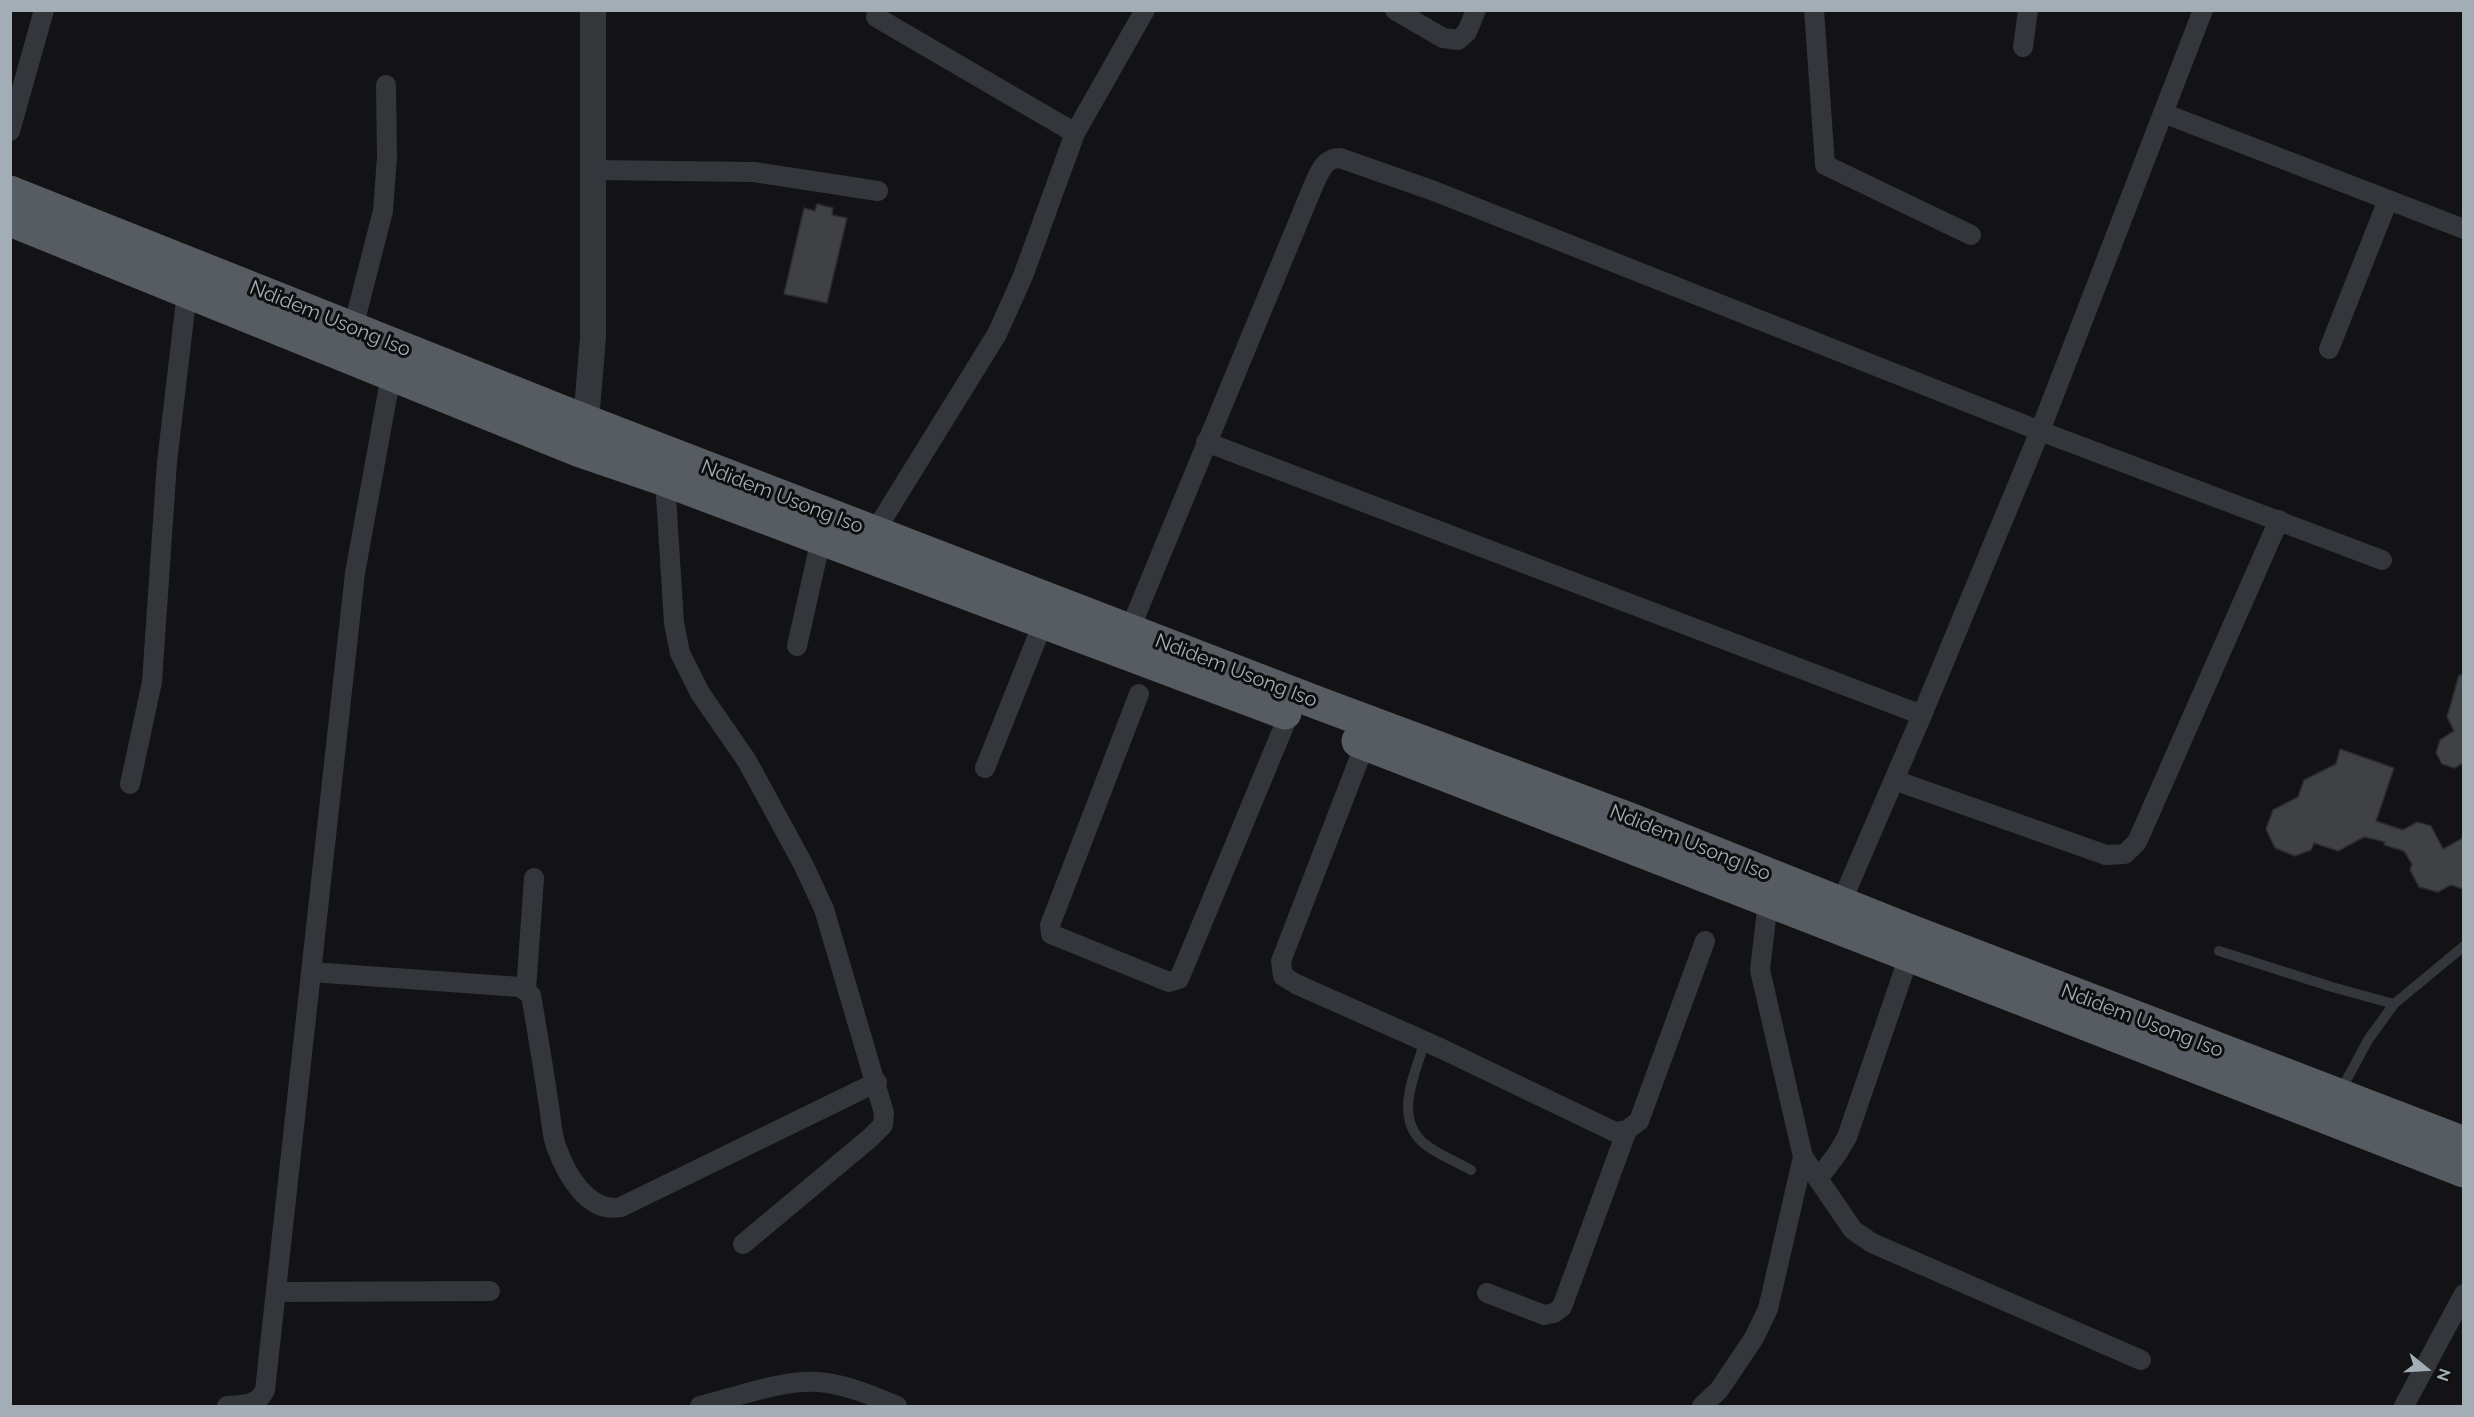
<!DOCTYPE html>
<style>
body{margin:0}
#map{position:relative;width:2474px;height:1417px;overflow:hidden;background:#131315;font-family:Raleway,sans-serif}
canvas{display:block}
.frame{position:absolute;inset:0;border:12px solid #a3adb6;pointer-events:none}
.north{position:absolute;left:2396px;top:1339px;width:60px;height:60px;-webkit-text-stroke:4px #0e0e0f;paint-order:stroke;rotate:108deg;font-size:16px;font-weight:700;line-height:24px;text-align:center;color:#a3adb6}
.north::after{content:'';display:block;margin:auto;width:21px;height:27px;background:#a3adb6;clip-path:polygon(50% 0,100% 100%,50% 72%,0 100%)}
</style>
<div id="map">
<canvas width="2474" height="1417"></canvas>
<div class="frame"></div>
<div class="north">N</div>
</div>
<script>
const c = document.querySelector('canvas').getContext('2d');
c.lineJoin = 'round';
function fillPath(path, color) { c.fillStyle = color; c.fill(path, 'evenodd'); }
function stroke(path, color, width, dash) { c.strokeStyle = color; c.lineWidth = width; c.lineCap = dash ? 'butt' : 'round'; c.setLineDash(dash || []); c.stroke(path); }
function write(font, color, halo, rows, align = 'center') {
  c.font = font + ' Raleway,sans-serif'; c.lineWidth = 6; c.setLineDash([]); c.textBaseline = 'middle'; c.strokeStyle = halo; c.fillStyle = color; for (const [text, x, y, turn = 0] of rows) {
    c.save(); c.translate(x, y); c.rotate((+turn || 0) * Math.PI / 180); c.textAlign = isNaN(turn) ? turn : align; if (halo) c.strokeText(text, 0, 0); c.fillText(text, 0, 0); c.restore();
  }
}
const building = new Path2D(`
 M817,204L833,208L832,215L847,218L827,303L784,294L804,208L815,211Z
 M2459,675H2463V763L2455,768L2442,764L2436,753L2440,740L2454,731L2447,717Z
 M2340,749L2394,768L2376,821L2403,830L2417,822L2431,826L2443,849L2463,838V889L2451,885L2438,892L2419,887L2410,870L2412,864L2404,851L2384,845L2385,842L2364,837L2338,851L2314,843L2311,850L2295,856L2275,848L2266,829L2273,810L2298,797L2304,780L2336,764Z`);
fillPath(building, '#3f4145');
stroke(building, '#2c2d31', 1.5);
stroke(new Path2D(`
 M2219,951L2332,987L2394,1004
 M1425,1041C1415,1074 1392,1119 1426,1145C1439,1155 1457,1162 1471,1170
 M2340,1092L2368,1040L2394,1004L2464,946`), '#33363a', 10);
stroke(new Path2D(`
 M1395,10L1443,38L1458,40L1467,32L1476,10
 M1814,10L1825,165L1971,235
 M876,17L1075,133
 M2023,47L2028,10
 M2163,113L2464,229
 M10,131L44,10
 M593,170L754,172L878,191
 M353,328L383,211L387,157L386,85
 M2329,349L2388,200
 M1206,442L1922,715
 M665,480L674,623L680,653L700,693L747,761L803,864L824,909L884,1113L883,1125L870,1138L743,1244
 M874,533L997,334L1023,276L1075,133L1145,10
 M1130,629L1314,184C1320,172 1324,158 1340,158L1434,191L2040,431L2382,560
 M797,646L821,539
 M1139,694L1050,925L1051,934L1169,982L1179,979L1289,714
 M1365,744L1281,961L1283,976L1296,984L1442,1049L1615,1132L1627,1130L1639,1121L1705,941
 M985,768L1043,623
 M1894,780L2106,855L2125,854L2137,842L2279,520
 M130,784L152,682L167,462L187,292
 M1841,903L1922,715L2040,431L2203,10
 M311,972L520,987L531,995C537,1030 543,1065 548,1100C551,1115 551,1132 556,1146C566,1174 588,1214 621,1207L877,1082
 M526,990L534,878
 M1803,1157L1853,1230L1872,1243L2141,1360
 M1818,1179L1837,1154L1847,1137L1909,956
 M276,1292L490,1291
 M1487,1293L1544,1315L1554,1313L1562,1307L1627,1130
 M227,1406C242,1405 258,1406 265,1390L355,573L391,375
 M700,1406C738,1397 779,1380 818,1382C846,1384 872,1396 897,1406
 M1702,1406L1719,1390L1754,1338L1768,1309L1803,1157L1760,970L1768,901
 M2404,1406L2464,1294`), '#33363a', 20);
stroke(new Path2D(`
 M583,439L586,421L593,337V10`), '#33363a', 26);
stroke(new Path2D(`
 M10,192L586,421L1318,703L1635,821L1911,931L2464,1143
 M10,220L580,451L665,480L1285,713
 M1358,741L2464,1171`), '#575c62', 33);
write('20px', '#a3adb6', '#0e0e0f', [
 ["Ndidem Usong Iso",330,319,22],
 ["Ndidem Usong Iso",782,497,21],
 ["Ndidem Usong Iso",1236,671,21],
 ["Ndidem Usong Iso",1690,843,22],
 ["Ndidem Usong Iso",2142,1021,21]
]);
</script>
